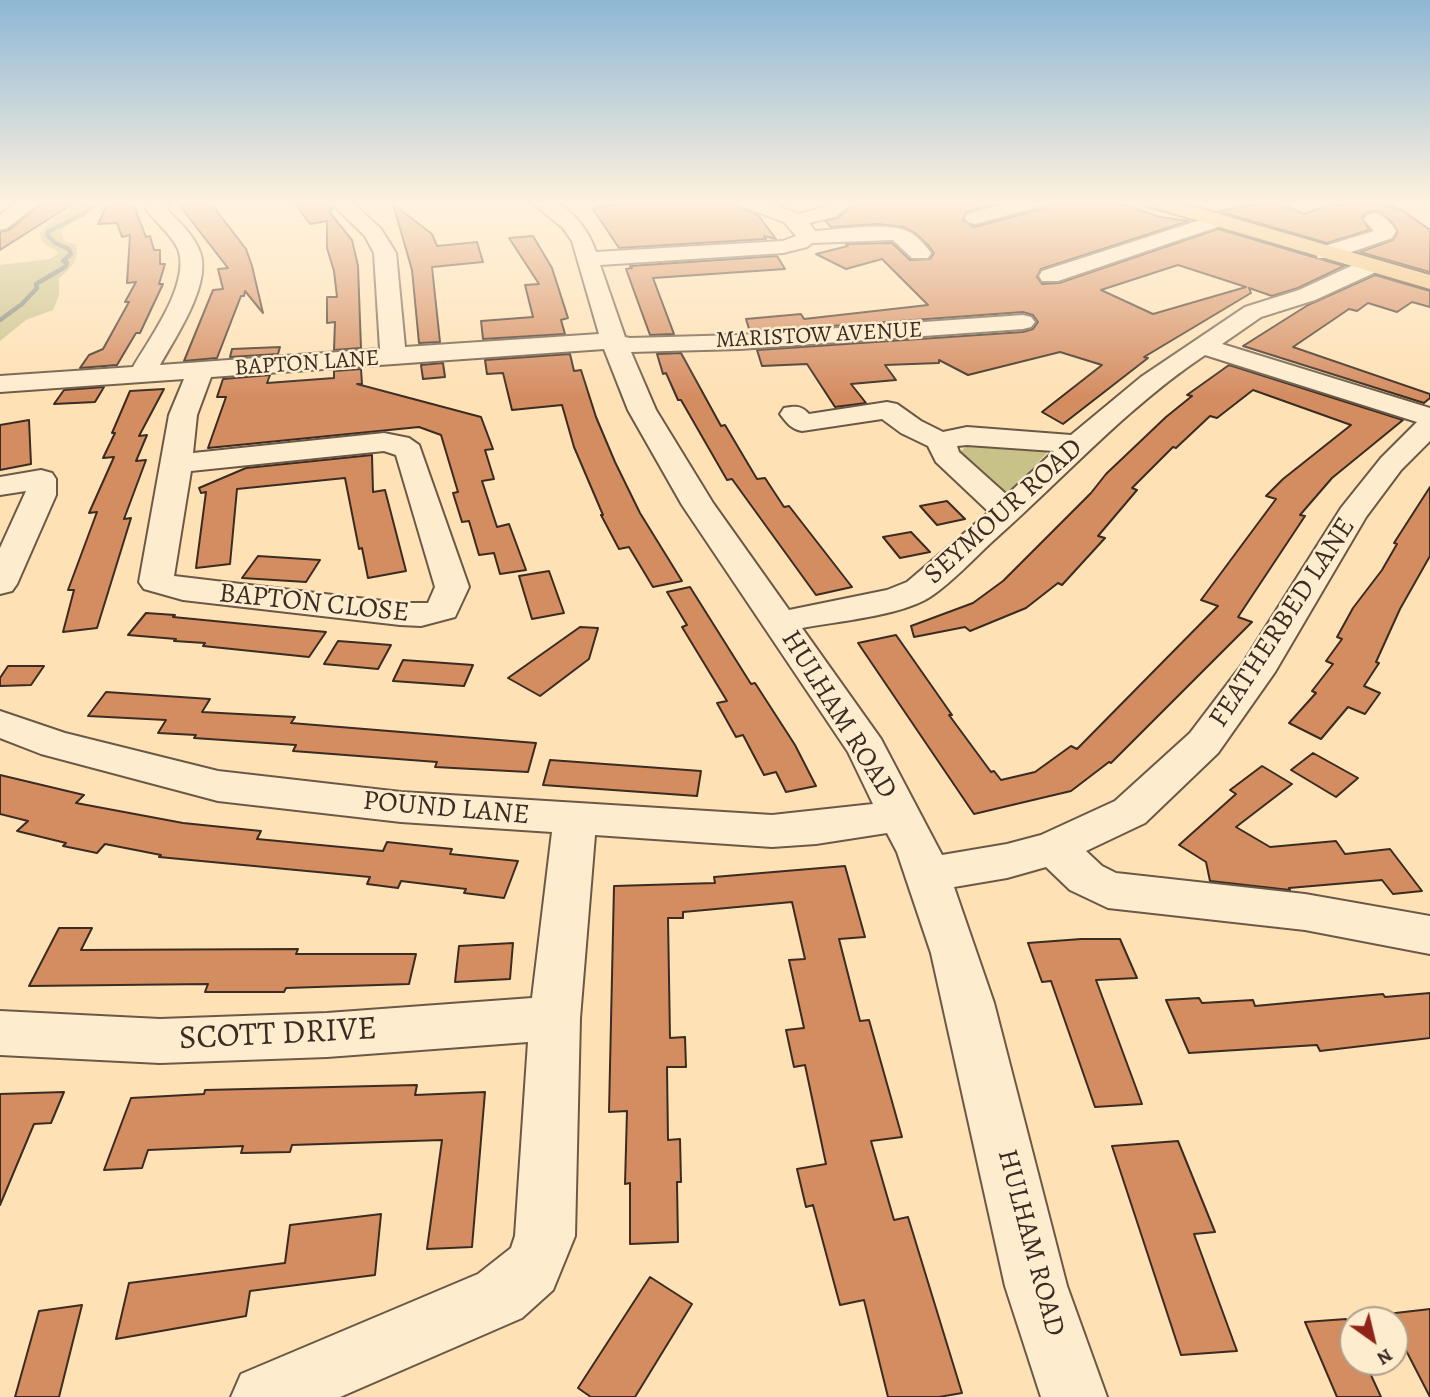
<!DOCTYPE html>
<style>
body{margin:0}
#map{position:relative;width:1430px;height:1397px;overflow:hidden;background:#fee1b5;font-family:Alegreya,serif}
canvas{display:block}
.north{position:absolute;left:1339px;top:1306px;width:70px;height:70px;box-sizing:border-box;background:#feeccf;border:2px solid #b09f8a;border-radius:50%;rotate:146deg;font-size:19px;font-weight:700;line-height:28px;text-align:center;color:#3a2c22}
.north::after{content:'';display:block;margin:auto;width:24px;height:32px;background:#8f2418;clip-path:polygon(50% 0,100% 100%,50% 72%,0 100%)}
</style>
<div id="map">
<canvas width="1430" height="1397"></canvas>
<div class="north">N</div>
</div>
<script>
const c = document.querySelector('canvas').getContext('2d');
c.lineJoin = 'round';
function fillPath(path, color) { c.fillStyle = color; c.fill(path, 'evenodd'); }
function stroke(path, color, width, dash) { c.strokeStyle = color; c.lineWidth = width; c.lineCap = dash ? 'butt' : 'round'; c.setLineDash(dash || []); c.stroke(path); }
function write(font, color, halo, rows, align = 'center') {
  c.font = font + ' Alegreya,serif'; c.lineWidth = 5; c.setLineDash([]); c.textBaseline = 'middle'; c.strokeStyle = halo; c.fillStyle = color; for (const [text, x, y, turn = 0] of rows) {
    c.save(); c.translate(x, y); c.rotate((+turn || 0) * Math.PI / 180); c.textAlign = isNaN(turn) ? turn : align; if (halo) c.strokeText(text, 0, 0); c.fillText(text, 0, 0); c.restore();
  }
}
fillPath(new Path2D(`
 M80,201H98C90,205 91,208 85,214C79,220 69,222 61,231L64,241L76,244C80,259 71,269 59,278V295L53,310L26,320L0,341V265L50,259L59,253C51,246 40,246 40,233L57,216L68,212Z
 M968,445L1046,449L1047,453L1006,495L960,456L961,451Z`), '#c8c188');
stroke(new Path2D(`
 M0,320L22,304L37,288L36,284L65,267L67,263L63,261L71,254L69,249L55,243L47,235L49,231L83,214L100,201`), '#7a827d', 4.5);
const building = new Path2D(`
 M45,201L74,203L0,250V232L9,230Z
 M132,201L146,237L150,236L154,250H160V264H165L159,284H163L140,333H136L117,365L80,368L89,355L103,349L129,302H125L136,282L127,283L130,235L122,237L117,223L98,224L108,203Z
 M176,201H209L246,249L252,266L263,313L245,291L244,296H241L217,358L184,361L213,290L223,289L218,269L228,268Z
 M293,201H326L332,208L330,213L352,240L358,266L361,348L334,350L335,322L327,323V297H337L334,271L327,248V221L310,224Z
 M627,201H734L738,207L758,215L776,239L764,236L766,239L619,248L593,209Z
 M858,201H1005L966,212L963,220L974,227L1046,208L1050,201H1113L1160,217L1189,221L1041,269L1037,277L1042,284L1059,283L1218,229L1344,266L1298,288L1272,296L1249,288L1251,293L1144,357L1148,358L1063,424L1042,412L1102,365L1060,352L968,375L939,360V363L885,365L896,380L851,384L866,403L835,407L807,364L762,366L757,350L1023,332L1033,329L1038,322L1033,315L1023,312L750,332L746,319L801,314L804,319L928,305L882,259L846,269L816,254L848,246L846,244L892,243L910,260L930,259L934,253L929,246L915,233L903,227L878,224L831,227L825,221L838,218ZM1178,265L1246,287L1153,314L1101,290Z
 M1274,201L1304,214L1335,203L1343,206L1356,201H1370L1402,210L1430,230V272L1360,252L1393,240L1398,232L1391,221L1378,211L1366,212L1362,217L1369,230L1327,243L1218,211Z
 M393,204L432,234L437,246L477,242L483,262L432,267L440,342L419,343L412,270Z
 M533,236L552,268L568,318L561,320L565,334L483,339L481,321L533,317L525,285L539,284L509,238Z
 M777,256L785,269L653,278L674,334L650,335L626,269L632,268L630,266Z
 M1375,275L1430,291V307L1412,302L1397,312L1368,303L1357,311L1349,309L1293,347L1430,394V398L1424,403L1243,346L1308,305Z
 M280,347L278,354L230,357L232,349Z
 M681,353L721,426L725,425L757,479L765,478L784,507L789,506L852,587L816,595L732,479L727,480L681,400H678L666,373L663,374L657,354Z
 M570,354L574,371L581,370L596,417L615,462L640,513L682,581L653,587L629,547L619,549L601,515H603L574,447L562,405L512,410L503,373L487,374L485,360Z
 M443,363L445,377L423,379L421,365Z
 M1229,365L1403,420L1332,478L1300,515L1305,516L1238,617L1252,622L1111,763L1109,762L1071,791L974,814L858,643L896,635L952,715H949L991,772L994,771L1001,780L1035,772L1071,746L1077,749L1218,606L1201,600L1276,499L1266,496L1283,479L1351,425L1253,390L1217,418L1210,416L1176,448L1173,447L1132,488L1137,490L1098,536L1105,538L1062,585L1058,583L1026,608L970,631L965,627L914,637L911,626L973,603L1003,581L1091,493L1106,474L1166,417L1192,396L1187,395Z
 M361,369L362,384H357L481,417L493,449L485,450L494,479L482,481L497,527L509,524L526,570L500,574L494,553L479,555L469,521L462,522L453,493L458,492L441,435L419,427L208,448L226,397H217L223,379L270,375L267,383L334,378V371Z
 M104,387L95,402L54,404L64,390Z
 M164,389L139,436L147,435L136,461L146,460L124,519L131,518L97,628L63,632L74,590H68L97,512L89,513L114,457L103,458L115,433H112L130,391Z
 M29,420L31,464L0,470V425Z
 M372,455L373,492L385,490L406,571L368,578L362,548L359,549L345,478L237,489L230,564L196,568L206,492L201,493L199,488L246,468Z
 M1430,487V556L1400,609L1376,662L1379,663L1364,686L1380,693L1365,714L1348,707L1321,739L1289,723L1316,693L1312,691L1333,664L1326,661L1342,639L1337,637L1353,608L1382,570L1397,544L1394,543Z
 M947,501L965,519L937,525L920,506Z
 M911,532L930,552L900,558L883,537Z
 M258,556L320,560L306,582L242,578Z
 M549,571L564,613L532,619L519,576Z
 M690,587L751,684L755,683L795,745L816,786L786,792L776,772L764,775L743,735L736,737L717,703L727,701L682,627L687,625L667,592Z
 M146,613L175,615L173,617L326,632L309,657L203,646L205,643L174,641L176,639L128,635Z
 M580,627L598,628L589,659L540,696L508,678Z
 M338,641L391,645L378,669L324,664Z
 M403,660L473,665L464,686L393,681Z
 M8,666H44L31,685L0,686V678Z
 M106,692L210,699L202,712L295,717L291,723L536,743L528,772L435,767L437,762L293,751L296,745L194,738L196,735L158,733L166,720L88,716Z
 M1313,753L1358,778L1336,797L1291,770Z
 M550,760L701,771L697,796L543,785Z
 M1262,766L1292,784L1236,827L1270,847L1336,841L1345,854L1390,849L1422,891L1393,894L1382,880L1289,888L1290,890L1210,881L1206,862L1179,845L1236,794L1230,790Z
 M0,775L84,795L76,803L183,823L261,831L257,839L383,851L387,842L452,849L450,854L518,861L504,898L464,893L466,889L401,881L398,888L367,884L370,877L159,857L161,855L105,844L97,853L63,846L66,843L17,831L28,821L0,814Z
 M845,866L865,937L839,939L860,1021L869,1020L902,1137L871,1141L894,1220L908,1217L962,1393L939,1397H888L864,1300L840,1305L813,1205L806,1207L797,1169L826,1164L805,1065L794,1067L786,1030L804,1028L789,960L805,959L792,902L683,912V918H668L670,1038L685,1037L686,1067H667L668,1140L680,1139L681,1182H677L678,1242L630,1244V1183L625,1184L627,1111L609,1112L614,886L715,883L714,877Z
 M59,928H92L81,950L298,949L296,954H416L409,984L286,988L284,992H205L208,984L29,986Z
 M1081,939H1120L1137,978L1096,980L1142,1104L1095,1107L1051,981L1042,982L1028,943Z
 M513,943L510,979L455,982L459,946Z
 M1430,993V1038L1320,1051L1317,1045L1189,1053L1166,1000L1199,998L1202,1003L1253,1000L1255,1006L1383,994L1385,997Z
 M417,1085L415,1095L485,1092L472,1247L427,1249L442,1140L292,1145L290,1152L241,1153L243,1146L148,1150L142,1168L104,1170L131,1098L204,1094L205,1090Z
 M64,1092L51,1123L34,1124L0,1205V1094Z
 M1178,1141L1215,1232L1194,1234L1237,1351L1181,1355L1112,1146Z
 M381,1214L375,1275L250,1291L246,1316L116,1339L129,1283L285,1263L290,1225Z
 M650,1277L692,1304L635,1397H591L578,1388Z
 M82,1305L59,1397H15L39,1311Z
 M1430,1309V1397L1395,1329V1320H1391L1387,1314Z
 M1346,1319L1353,1335V1362H1365L1381,1397H1337L1305,1322Z`);
fillPath(building, '#d48c61');
stroke(building, '#3a2c22', 2);
const minor = new Path2D(`
 M19,201H42L7,228L0,230V215Z
 M151,201H171L166,208C178,221 194,235 200,252C212,284 175,338 160,365L380,349L374,253L365,236L329,201H351L381,229L396,253L405,347L599,334L572,241L563,228L530,201C537,201 547,199 553,201C573,209 590,233 596,252L783,241L796,236L784,222L739,205L736,201H765L798,214L822,208L832,201H855L836,216L809,223L815,231C837,230 892,221 911,233C918,237 926,246 931,253L928,258H912L893,240L812,243L807,247L783,253L600,265L625,337L630,338L740,335L1023,315L1031,317L1035,322L1031,327L1023,329L740,349L631,352L656,410L713,503L789,610L887,590L907,582L989,512L936,462L928,446L901,433L882,419L802,431C791,429 787,423 780,414L784,408C795,406 801,405 809,414L887,402L897,404L921,421L943,432L967,427L1071,435L1141,377L1245,307L1299,290L1362,261H1378L1381,266L1378,271L1315,300L1261,317L1222,344L1430,408V441L1401,470L1366,517L1275,672L1218,753L1145,823L1086,851L1102,866L1116,873L1305,894L1430,916V954L1305,930L1108,908L1070,890L1046,867L1007,878L954,887L994,1003L1067,1286L1107,1397H1041L1005,1286L931,953L897,852L887,833L816,844L772,847L595,835L580,1018L575,1236L553,1290L522,1318L340,1397H231L241,1374L478,1274L511,1248L515,1236L528,1042L327,1057L160,1063L0,1055V1011L160,1019L327,1013L532,998L552,832L401,822L218,801L41,754L0,738V711L65,733L218,771L401,792L772,815L873,804L848,752L682,505L628,410L604,349L211,377L197,415L193,453L384,433L409,438L419,445L469,587L455,617L421,626L400,625L183,600L144,589L139,582L169,415L184,379L0,392V376L133,367C150,338 193,280 177,247C170,233 155,222 146,209ZM1205,355L1417,422L1381,458L1341,508L1241,666L1190,733L1115,801L1041,835L1007,844L942,855L881,739L802,628C838,621 900,616 930,597C953,582 974,558 994,540C1064,478 1127,407 1205,355ZM967,445L1054,451L1007,495L959,452L957,446ZM384,451L396,455L435,587L428,603H400L174,576L191,471Z
 M1015,201H1048L1045,205L975,224L968,222L965,218L968,214Z
 M1374,213C1384,215 1391,223 1396,231L1392,238L1334,258H1318L1315,253L1318,248L1374,231L1364,219L1367,215Z
 M1216,215L1223,217L1226,221L1223,225L1058,281H1042L1039,276L1042,271Z
 M41,470L52,473L56,479V495L17,584L12,591L0,594V548L26,491L0,495V477Z`);
const highway = new Path2D(`
 M1142,201H1174L1430,275V289L1145,205Z`);
stroke(minor, '#6b5947', 4);
stroke(highway, '#3a2c22', 4);
fillPath(minor, '#feeccf');
fillPath(highway, '#efc07a');
const sky = c.createLinearGradient(0, 0, 0, 397);
sky.addColorStop(0, '#8db7d5');
sky.addColorStop(0.51, '#fff2de');
sky.addColorStop(1, '#fff2de00');
c.fillStyle = sky;
c.fillRect(0, 0, 1430, 397);
write('23px', '#3a2c22', '#feeccf', [
 ["MARISTOW AVENUE",819,336,-3],
 ["BAPTON LANE",307,364,-4]
]);
write('28px', '#3a2c22', '#feeccf', [
 ["SEYMOUR ROAD",1004,512,-42],
 ["BAPTON CLOSE",314,604,6],
 ["FEATHERBED LANE",1283,623,-57],
 ["HULHAM ROAD",838,715,58],
 ["POUND LANE",446,809,5],
 ["HULHAM ROAD",1030,1243,75]
]);
write('33px', '#3a2c22', '#feeccf', [
 ["SCOTT DRIVE",278,1035,-3]
]);
</script>
